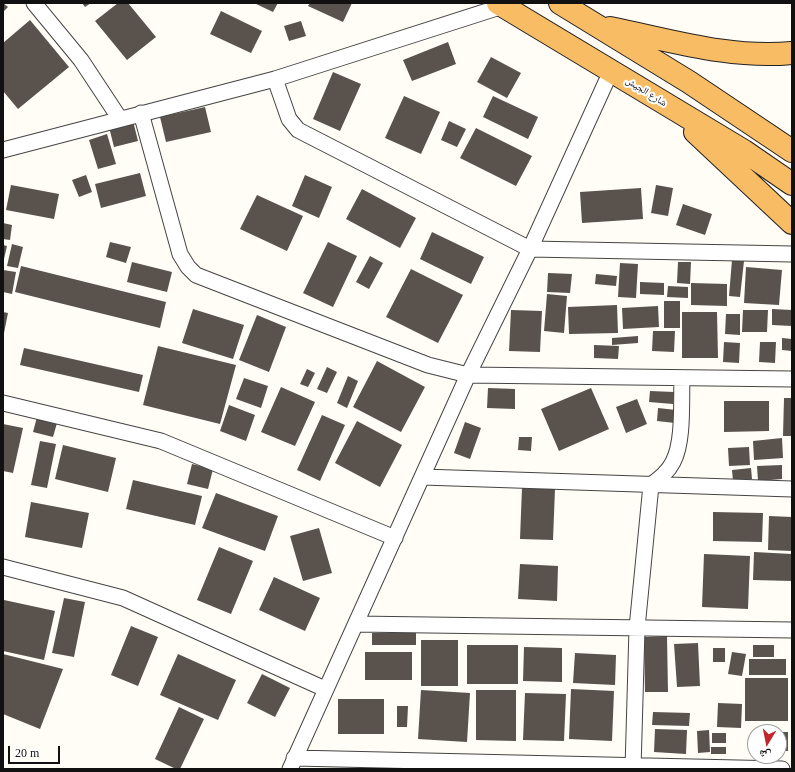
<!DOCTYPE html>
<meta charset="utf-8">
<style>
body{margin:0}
#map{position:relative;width:795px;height:772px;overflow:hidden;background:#fffdf5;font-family:"Times New Roman","Noto Naskh Arabic",serif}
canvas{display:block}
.frame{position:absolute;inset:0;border:4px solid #111;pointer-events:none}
.north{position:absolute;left:747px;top:724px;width:40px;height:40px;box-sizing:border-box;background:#fff;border:1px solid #a0a0a0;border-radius:50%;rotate:190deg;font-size:11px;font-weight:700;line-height:16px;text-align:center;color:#111}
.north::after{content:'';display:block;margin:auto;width:14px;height:18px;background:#c4262e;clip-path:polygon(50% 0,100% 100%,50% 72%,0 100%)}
.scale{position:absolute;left:8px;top:746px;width:52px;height:18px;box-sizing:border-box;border:2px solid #111;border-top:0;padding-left:5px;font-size:12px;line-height:14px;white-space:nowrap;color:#111;-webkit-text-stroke:3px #fff;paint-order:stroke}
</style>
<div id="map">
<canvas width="795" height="772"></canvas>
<div class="frame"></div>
<div class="north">ش</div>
<div class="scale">20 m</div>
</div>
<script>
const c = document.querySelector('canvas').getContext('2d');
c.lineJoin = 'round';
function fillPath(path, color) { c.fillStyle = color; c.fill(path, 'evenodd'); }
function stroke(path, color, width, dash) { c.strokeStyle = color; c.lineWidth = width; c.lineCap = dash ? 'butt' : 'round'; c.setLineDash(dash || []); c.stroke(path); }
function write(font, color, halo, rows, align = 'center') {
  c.font = font + ' "Times New Roman","Noto Naskh Arabic",serif'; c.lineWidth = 4; c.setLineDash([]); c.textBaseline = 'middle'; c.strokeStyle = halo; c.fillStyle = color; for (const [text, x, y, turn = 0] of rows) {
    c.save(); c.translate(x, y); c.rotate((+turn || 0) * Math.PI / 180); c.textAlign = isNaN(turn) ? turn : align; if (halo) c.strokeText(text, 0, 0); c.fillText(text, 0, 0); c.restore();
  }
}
fillPath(new Path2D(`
 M3,3L8,7L3,12Z
 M82,3H91L85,7Z
 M118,3H128L156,37L127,60L95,21Z
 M254,3H278L273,12Z
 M310,3H352L343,22L308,6Z
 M221,11L262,31L251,53L210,34Z
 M30,20L69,67L18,109L3,91V43Z
 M301,21L306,36L289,41L284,26Z
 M448,42L456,64L412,81L403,60Z
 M491,57L521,73L507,98L477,82Z
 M333,72L361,84L340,131L313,119Z
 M404,96L440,112L421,154L385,138Z
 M493,96L538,117L528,139L483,117Z
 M205,107L211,132L166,142L160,117Z
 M133,121L138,141L114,147L109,127Z
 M449,121L466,129L457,147L441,140Z
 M476,128L532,156L516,186L460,158Z
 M107,134L116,164L98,169L89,140Z
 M140,173L146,196L101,208L95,184Z
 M86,175L92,192L79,197L72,180Z
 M305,175L332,187L319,218L292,206Z
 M11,185L59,194L54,219L6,210Z
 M656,185L673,188L668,216L651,213Z
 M641,188L643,219L582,223L580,192Z
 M362,189L416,218L400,248L346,219Z
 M257,195L303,216L287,251L240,229Z
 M683,204L712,214L705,235L676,225Z
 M3,223L12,225L10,240L3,239Z
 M432,232L484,257L471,284L420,259Z
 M110,242L131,247L126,263L106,257Z
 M328,242L357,256L333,307L303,293Z
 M12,244L23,247L18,268L7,266Z
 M3,245L7,246L4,259H3Z
 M370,256L383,263L369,289L356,282Z
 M732,260L744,261L740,297L729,296Z
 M132,262L172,272L167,292L127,282Z
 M678,262H691L690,284L677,283Z
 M620,263L638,264L636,298L618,297Z
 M21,266L166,302L160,328L15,292Z
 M746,267L782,270L779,305L744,303Z
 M411,269L463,295L438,343L386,317Z
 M3,270L16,272L12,294L3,292Z
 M548,273L572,274L570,293L547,292Z
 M596,274L617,276L616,286L595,284Z
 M640,282L664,283V295L640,294Z
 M691,283L727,284V306L691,305Z
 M668,286L688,287V298L667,297Z
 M547,294L567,296L564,333L544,331Z
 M664,301H680V328H664Z
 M617,305L618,333L569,334L568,307Z
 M658,306L659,327L623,329L622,308Z
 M193,309L244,325L233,359L182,343Z
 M772,309L792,310V326L772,325Z
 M511,310L542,311L540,352L509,351Z
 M743,310H768L767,332H742Z
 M3,312L8,313L4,333H3Z
 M682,312H717L718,358H682Z
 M726,314H740V335L725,334Z
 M257,315L286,327L269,372L239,360Z
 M653,331H675L674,352L652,351Z
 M638,336V343L612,345V338Z
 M782,338L792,339V351L782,350Z
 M724,342L740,343L739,363L723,362Z
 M760,342H776L775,363L759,362Z
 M594,345L619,346L618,359L594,358Z
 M158,346L236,365L220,424L143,405Z
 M24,348L143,375L139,392L20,365Z
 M377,361L425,387L401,432L353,407Z
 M327,367L337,372L327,393L317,389Z
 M307,369L315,373L308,387L300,384Z
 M348,376L358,381L347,408L337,403Z
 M244,378L268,386L261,408L236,399Z
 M281,387L315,402L295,446L261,432Z
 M488,388L515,389V409L487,408Z
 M591,388L609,429L559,451L541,409Z
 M650,391L674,392L673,404L649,402Z
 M784,398H792V436H783Z
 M637,399L647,424L626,433L616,407Z
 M724,401H769V431L724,432Z
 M229,405L255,415L246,441L220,431Z
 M658,408L676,410L675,423L657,421Z
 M322,415L345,425L320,481L297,470Z
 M37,417L57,423L53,437L33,432Z
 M357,421L402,445L380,487L335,463Z
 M465,422L481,428L470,459L454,453Z
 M3,424L23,428L13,473L3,471Z
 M519,437H532L531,451L518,450Z
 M782,438L783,458L754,460L753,441Z
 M40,441L56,444L47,488L31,485Z
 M63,445L116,458L108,492L55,479Z
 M749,447L750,465L729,466L728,448Z
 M192,464L213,469L208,489L187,484Z
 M782,465V479L758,481L757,466Z
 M751,468L752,479L733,481L732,470Z
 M133,480L202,496L195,525L126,509Z
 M522,488L555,489L553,540L520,539Z
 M216,493L278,516L265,551L202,528Z
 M31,502L89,513L82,548L25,537Z
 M713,512L763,513L762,542L713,541Z
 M769,516L792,517V551L768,550Z
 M319,528L332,573L303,581L290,536Z
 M219,547L253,561L231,614L197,600Z
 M754,552L792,554V581L753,580Z
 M704,554L750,556L748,609L702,607Z
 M520,564L558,566L557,601L518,599Z
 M274,577L320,598L305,631L259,610Z
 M64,598L85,602L74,657L52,653Z
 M4,600L55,611L44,660L3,651Z
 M131,626L158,637L138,686L111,675Z
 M372,633H416V645H372Z
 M667,636L668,692H645L644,637Z
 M421,640H458V686H421Z
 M698,643L700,686L677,687L674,644Z
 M467,645H518V684H467Z
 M753,645H774V657H753Z
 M524,647L562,648V682L523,681Z
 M713,648H725V662H713Z
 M365,652H412V680H365Z
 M732,652L746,654L742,676L728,674Z
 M575,653L616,655L615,685L573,683Z
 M3,654L63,669L40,729L3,714Z
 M178,654L236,680L218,720L160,695Z
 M749,659H786V675H749Z
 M262,674L290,688L275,717L247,703Z
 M745,678H788V721H745Z
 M571,689L614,691L612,741L569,739Z
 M421,690L470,693L467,742L418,739Z
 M476,690H516V741L476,740Z
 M525,693L566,694L564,741L523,740Z
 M338,699H384V734H338Z
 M718,703L742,704L741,728L717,727Z
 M397,706H408L407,727H397Z
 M179,707L204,719L180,769H176L155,759Z
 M653,712L690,713L689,726L652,725Z
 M655,729L687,730L686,754L654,752Z
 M709,730L710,752L698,753L697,731Z
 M779,732H788V751H779Z
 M712,733H726V743H712Z
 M711,747H726V754H711Z`), '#5a524d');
const minor = new Path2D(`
 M34,3L81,60L120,119
 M275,79L289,119L298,130L530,249L792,254
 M141,113L180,254L188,267L196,275L428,365L468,375L792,379
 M3,150L275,79L503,6
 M3,403L161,441L395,538
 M422,477L792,489
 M3,567L123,598L325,689
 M356,624L792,630
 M294,758L782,769
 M290,769L468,375L530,249L611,71
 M633,769L637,628L651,485C660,478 668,472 673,462C684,441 681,402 682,378`);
const trunk = new Path2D(`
 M498,3L744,151L792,184
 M560,3L689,82L792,151
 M610,28C670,40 730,59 792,53
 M695,132L792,223`);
stroke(minor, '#444', 17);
stroke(trunk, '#222', 24);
stroke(minor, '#fff', 15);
stroke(trunk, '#f7bc64', 22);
write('10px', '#111', '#fff', [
 ["شارع الجيش",646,92,32]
]);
</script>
